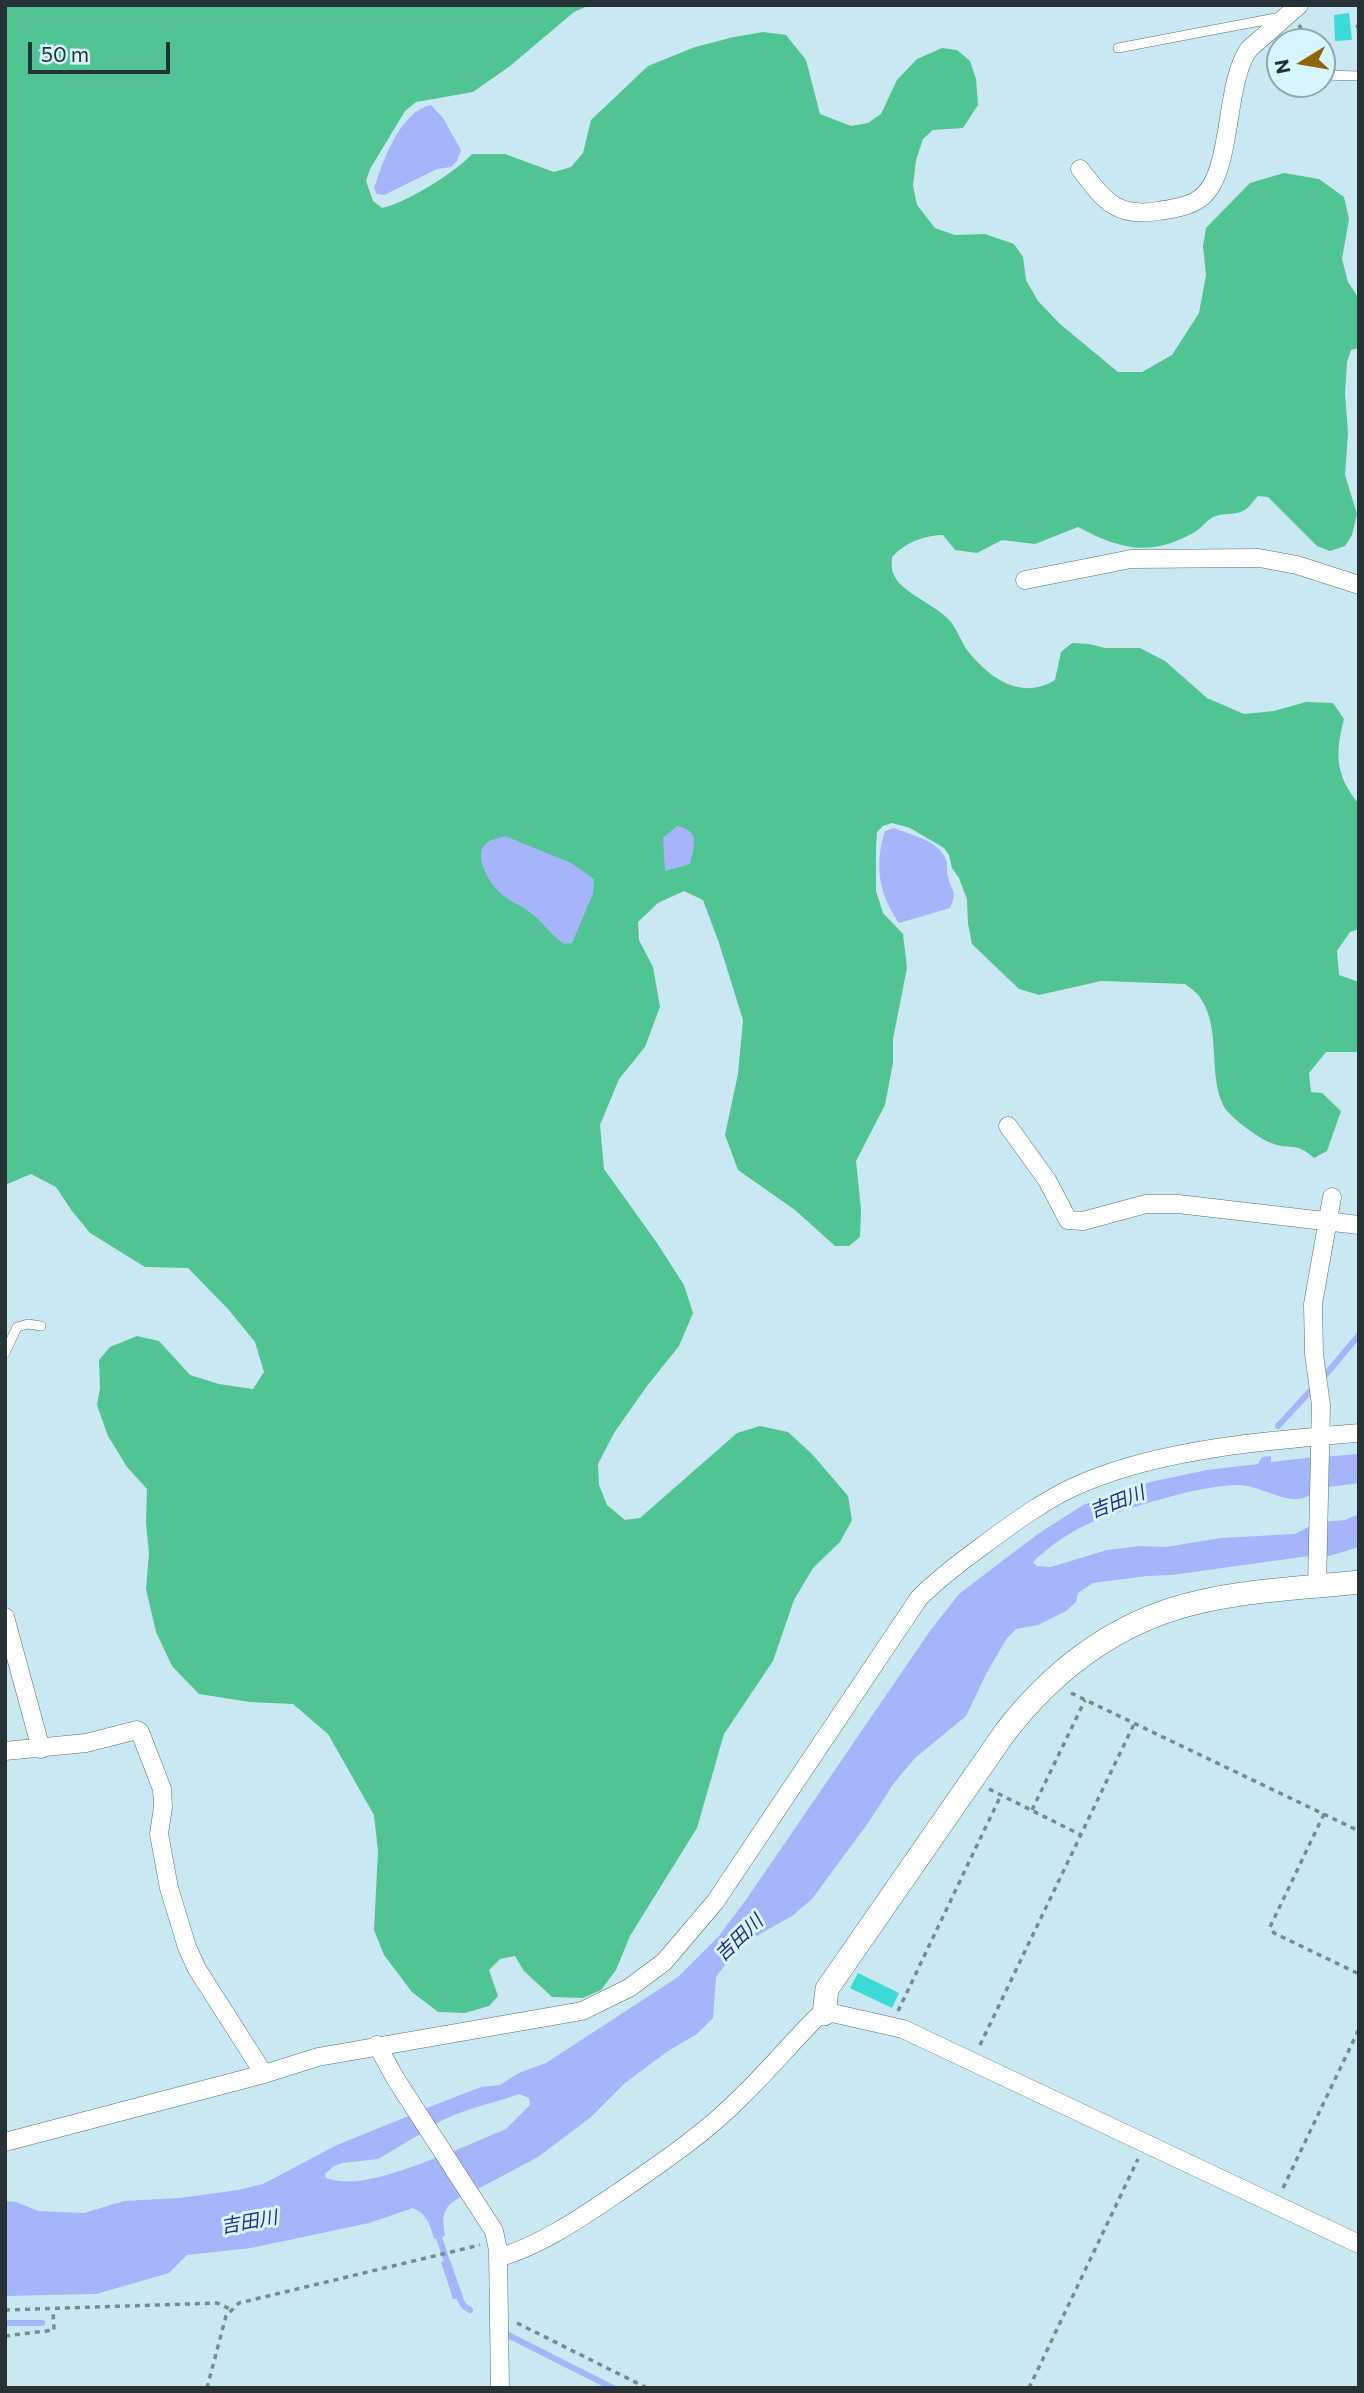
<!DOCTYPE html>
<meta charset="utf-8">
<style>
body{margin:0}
#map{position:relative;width:1364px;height:2393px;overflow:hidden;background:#cae8f1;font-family:Commissioner,sans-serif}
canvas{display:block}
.frame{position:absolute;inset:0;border:7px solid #263235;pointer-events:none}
.north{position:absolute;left:1266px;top:28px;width:70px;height:70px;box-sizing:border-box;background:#d7f5ff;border:2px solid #90a7ae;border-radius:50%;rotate:259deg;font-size:19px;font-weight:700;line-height:28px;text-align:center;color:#263235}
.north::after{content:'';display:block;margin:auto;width:24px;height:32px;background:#8f640a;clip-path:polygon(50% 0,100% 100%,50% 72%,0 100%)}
.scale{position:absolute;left:28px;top:42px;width:142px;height:32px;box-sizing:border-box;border:4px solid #263235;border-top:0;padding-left:9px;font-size:21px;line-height:24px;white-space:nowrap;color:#263235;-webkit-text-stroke:5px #d7f5ff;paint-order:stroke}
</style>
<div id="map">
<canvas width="1364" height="2393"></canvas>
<div class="frame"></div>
<div class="north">N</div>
<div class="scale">50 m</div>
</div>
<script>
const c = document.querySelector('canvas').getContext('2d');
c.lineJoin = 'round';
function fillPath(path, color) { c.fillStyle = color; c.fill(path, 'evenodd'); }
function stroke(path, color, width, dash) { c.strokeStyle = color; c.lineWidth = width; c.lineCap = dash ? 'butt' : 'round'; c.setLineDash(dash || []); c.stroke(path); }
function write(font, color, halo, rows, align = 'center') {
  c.font = font + ' Commissioner,"Noto Sans JP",sans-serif'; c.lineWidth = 6; c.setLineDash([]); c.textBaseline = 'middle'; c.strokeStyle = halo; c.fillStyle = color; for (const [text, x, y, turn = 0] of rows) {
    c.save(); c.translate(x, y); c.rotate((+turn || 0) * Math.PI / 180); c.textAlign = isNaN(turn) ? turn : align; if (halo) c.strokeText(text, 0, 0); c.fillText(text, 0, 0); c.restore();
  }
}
fillPath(new Path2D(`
 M5,5H590L574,12L510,66L473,92L416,102L405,111L370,169L366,181L373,201L382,208C406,203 456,172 472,154H505L554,172L571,167L583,153L591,120L648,66L695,47L734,37L763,32L786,35L806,60L820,114L851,126L868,123L881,114L897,80L917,59L942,48L957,50L970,61L976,79L978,105L963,128L933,130L923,139L916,160L913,186L917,205L935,228L955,235L985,234L1014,244L1023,257L1026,280L1038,301L1060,324L1118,372H1142L1172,355L1199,313L1206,275L1203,246L1206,228L1250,183L1284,173L1319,179L1344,197L1349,219L1342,259L1348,282L1359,299V348L1351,350L1347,362L1345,394L1348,432L1345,475L1357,514L1352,535L1345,546L1330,551L1317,546L1268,497L1258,496C1254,500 1248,509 1243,511C1235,515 1224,513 1216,516C1208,518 1203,527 1195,532C1151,557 1121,550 1078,527L1035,544L1002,540L977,553L955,550L943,535C922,536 906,542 892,557C892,562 891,569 893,573C900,593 936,604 951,622C957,630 961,641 967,650C989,678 1021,701 1055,680L1061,652L1072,643L1089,644L1105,648H1140L1165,661L1207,698L1244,714L1274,711L1306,702L1333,703L1344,719C1335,754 1335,775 1359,804V929L1350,932L1337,951L1339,975L1359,982V1052H1326L1309,1073L1311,1092L1322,1093L1341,1111L1327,1151L1314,1158C1296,1142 1293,1150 1274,1144C1260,1140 1229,1117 1223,1105C1208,1073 1221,1029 1201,999C1198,993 1190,988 1185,984L1101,981L1039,995L1019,989L972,944L968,924L967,899L959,878L952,868L949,855L944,848L910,828L892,823L883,826L877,832L876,847V891L883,913L903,934L907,968L893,1039V1063L885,1105L856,1161L861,1209L860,1237L849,1246H835L795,1210L738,1170L725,1135L738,1074L743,1020L719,943L703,900L684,891L658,903L638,922L639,940L653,967L660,1007L645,1047L619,1079L600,1125L604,1169L657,1243L684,1285L693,1313L679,1346L647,1386L614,1433L598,1464L599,1485L607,1505L625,1520L640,1518L737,1433L760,1426L788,1432L812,1454L848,1496L852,1520L840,1542L813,1568L794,1600L773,1661L724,1734L697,1828L630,1936L616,1970L601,1990L583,1998L552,1997L524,1971L515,1956L500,1959L489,1970L498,1996L489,2006L465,2013L438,2012L412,1992L384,1955L374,1930L378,1851L374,1815L328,1734L293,1704L250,1702L199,1694L172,1666L156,1632L146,1589L149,1553L146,1523L147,1489L127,1467L108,1436L97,1405L100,1388L99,1360L110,1347L137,1336L159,1341L190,1375L219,1384L253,1389L264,1372L255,1342L228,1309L188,1268L145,1267L90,1233L72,1211L56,1187L31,1174L5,1185Z`), '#50c493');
fillPath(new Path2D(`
 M431,105L443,118L461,150L457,161L451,167L437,169L384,195L377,194L374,189C382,163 400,111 431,105Z
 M677,826C700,831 695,844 690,864L665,871L663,838Z
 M894,828C911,835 940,841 946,860C948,865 946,871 948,877C952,893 958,890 950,908L899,923C879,894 874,865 885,831Z
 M505,836L571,863L594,879L593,894L572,943L564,944C550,935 542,920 528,911C519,904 508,901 500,893C489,882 470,853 489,841C493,839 500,838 505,836Z
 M1359,1454V1483L1321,1488L1322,1457Z
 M1271,1456V1462L1315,1457V1491C1293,1512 1265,1486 1240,1485C1204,1484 1130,1507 1095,1521C1074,1529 1049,1546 1033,1562L1037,1566L1051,1567L1107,1550L1140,1546L1166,1547L1221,1538L1295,1534L1316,1523V1555L1172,1575L1147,1576L1093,1583L1078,1593L1076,1602L1066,1611L1038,1625L1016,1629L1007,1638L986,1674L966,1716L915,1758L894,1783L868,1823L812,1899L792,1916L751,1939L724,1966L716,1977L713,2018L697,2034L668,2051L625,2083L591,2117L538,2157L472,2192L447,2154L506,2129L530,2105L529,2098L519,2094C489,2105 455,2110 430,2128L419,2111L481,2087L500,2085L519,2073L546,2063L678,1977L719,1936L748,1897L930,1631L959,1594L993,1568L1038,1534L1083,1505L1150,1482L1207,1470L1258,1464L1262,1457Z
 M1359,1514V1547L1329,1556L1320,1555L1321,1522L1345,1520Z
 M416,2113L427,2130L378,2159L342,2163L334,2166L325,2174L326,2178C359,2190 411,2167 443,2155L467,2194C444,2205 441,2211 445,2236L434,2239C430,2224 427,2214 413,2208L369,2223L251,2248L187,2255L169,2273L96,2294L5,2296V2201L16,2202L38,2211L84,2213L124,2201L180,2198L238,2190L263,2184L337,2145Z
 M450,2260L463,2297L453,2299L441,2262Z`), '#a5b4fb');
stroke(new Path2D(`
 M1322,1379L1359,1335
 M1278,1426L1314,1387
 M437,2231L449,2268
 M456,2292L464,2306L470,2310
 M5,2323H42
 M502,2332L613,2388`), '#a5b4fb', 6);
fillPath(new Path2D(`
 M1349,13L1352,40L1335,41L1334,15Z
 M858,1973L899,1993L892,2008L850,1988Z`), '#3adbd4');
const service = new Path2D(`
 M1118,48L1281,17
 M1274,74H1280
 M1322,75L1359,76
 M5,1353L17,1327L28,1324L41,1326`);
const minor = new Path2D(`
 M1080,169C1104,200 1116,218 1158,211C1171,209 1188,207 1199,199C1234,176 1223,85 1249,49L1299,5
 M1025,580L1131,559L1259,558L1297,565L1359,585
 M1008,1126L1047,1180L1068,1220L1083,1221L1146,1204H1178L1359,1225
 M1317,1587L1321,1405L1314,1354L1313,1304L1332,1197
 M5,1617L41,1749
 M5,1751L86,1743L137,1730L140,1732L162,1789L163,1807L159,1834L169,1888L187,1947L197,1969L264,2074
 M377,2045L395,2078L494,2231L498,2250L500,2388
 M5,2142L264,2074L318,2057L582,2011L629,1988L664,1962L715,1902L919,1598C938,1579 959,1563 981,1547C1013,1523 1048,1497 1085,1482C1166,1448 1272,1440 1359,1433
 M498,2258C541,2245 579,2219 616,2194C660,2164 706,2133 743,2095C769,2070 792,2042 817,2017L832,2013L903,2029L1359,2244`);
const tertiary = new Path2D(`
 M824,2014L827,1989L1006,1731C1050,1675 1104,1631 1173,1609C1232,1590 1298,1589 1359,1582`);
stroke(service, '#557179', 10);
stroke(minor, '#557179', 19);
stroke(tertiary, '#557179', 24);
stroke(new Path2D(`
 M1299,25L1309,42
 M1356,27L1359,26
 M1071,1693L1359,1831
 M989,1789L1081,1835
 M1032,1810L1085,1700
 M1324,1814L1270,1927L1274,1933L1359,1974
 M898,2011L1001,1795
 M980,2045L1134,1724
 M1283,2188L1359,2029
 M5,2310L217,2303L230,2309
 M517,2323L647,2388
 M5,2336L54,2330L53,2311
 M207,2388L226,2316L239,2303L480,2245
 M1029,2388L1138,2159`), '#768b91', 3.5, [5, 5]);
stroke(service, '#fff', 9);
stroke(minor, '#fff', 18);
stroke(tertiary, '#fff', 23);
write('italic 19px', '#292a8c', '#d7f5ff', [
 ["吉田川",1117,1502,-21],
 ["吉田川",739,1938,-44],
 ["吉田川",249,2222,-10]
]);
</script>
